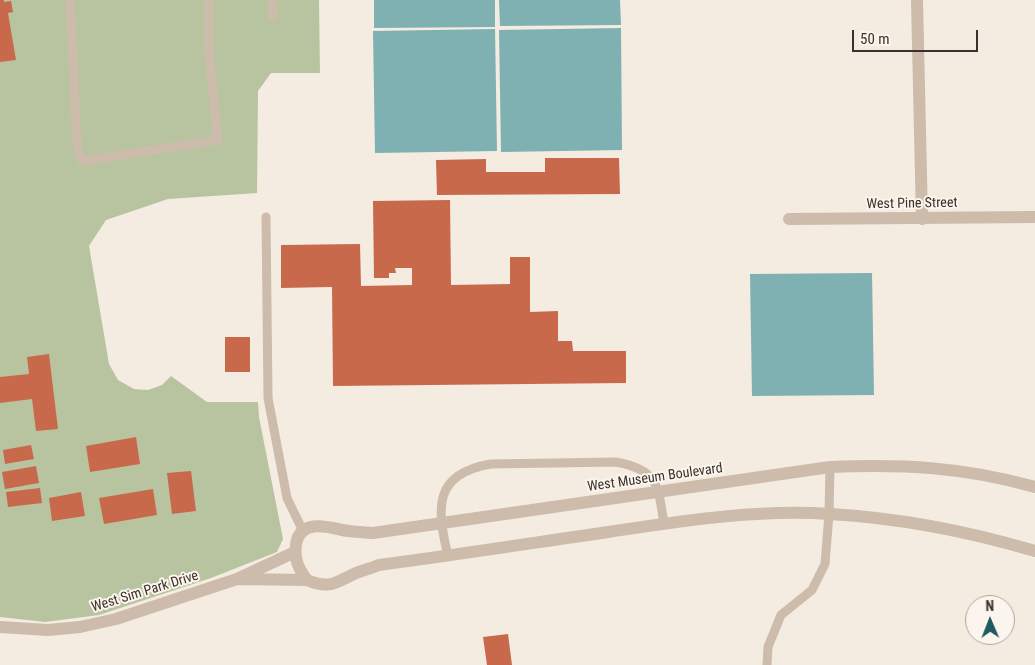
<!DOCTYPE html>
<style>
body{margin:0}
#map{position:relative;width:1035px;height:665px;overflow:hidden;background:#f4ebe1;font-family:"Roboto Condensed",sans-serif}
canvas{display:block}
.north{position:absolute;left:965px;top:595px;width:50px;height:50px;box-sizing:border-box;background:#fbf5ee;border:1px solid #aea6a0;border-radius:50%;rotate:359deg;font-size:14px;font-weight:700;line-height:20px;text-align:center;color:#3b302b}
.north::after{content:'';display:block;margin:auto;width:18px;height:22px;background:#1f5a5e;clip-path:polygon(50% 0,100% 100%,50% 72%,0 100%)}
.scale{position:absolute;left:852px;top:30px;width:126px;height:22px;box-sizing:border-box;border:2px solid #3b302b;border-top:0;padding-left:6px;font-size:15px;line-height:18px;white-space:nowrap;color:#3b302b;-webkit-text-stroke:4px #fbf5ee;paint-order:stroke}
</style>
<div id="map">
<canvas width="1035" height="665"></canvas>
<div class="north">N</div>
<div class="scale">50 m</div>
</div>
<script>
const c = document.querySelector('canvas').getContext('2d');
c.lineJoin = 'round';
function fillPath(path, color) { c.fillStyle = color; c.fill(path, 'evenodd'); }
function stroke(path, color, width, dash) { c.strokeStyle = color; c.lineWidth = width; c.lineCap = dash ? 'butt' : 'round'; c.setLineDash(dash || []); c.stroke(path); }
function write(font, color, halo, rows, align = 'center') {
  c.font = font + ' "Roboto Condensed",sans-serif'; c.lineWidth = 4; c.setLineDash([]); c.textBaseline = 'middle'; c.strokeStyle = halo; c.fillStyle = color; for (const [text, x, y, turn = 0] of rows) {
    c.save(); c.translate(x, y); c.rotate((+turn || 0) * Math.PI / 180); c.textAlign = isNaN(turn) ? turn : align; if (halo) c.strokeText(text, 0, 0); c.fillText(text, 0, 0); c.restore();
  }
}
fillPath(new Path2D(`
 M0,0H319L320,73H271L258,91L257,193L168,199L106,220L89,246L109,364L118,380L134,389L148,390L162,385L171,376L207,402H258L259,417L283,539L277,552L211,578L99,615L45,622L0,617Z`), '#b8c4a0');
fillPath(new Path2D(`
 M374,0H495V27L374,28Z
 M499,0H620L621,25L500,26Z
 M621,28L622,150L501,152L499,30Z
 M495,29L497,151L375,153L373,31Z
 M872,273L874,395L752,396L750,274Z`), '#7fb0b2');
fillPath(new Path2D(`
 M0,0H4V2L11,1L13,12L8,13L16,60L0,62Z
 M545,158H619L620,194L437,195L436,160L486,159V172H545Z
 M450,200L451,285L510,284V257H530V312L558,311V341H572L573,351H626V383L333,386L332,287L281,288V245L360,244L361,286L412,285V268H395L396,273H389V278H374L373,201Z
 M225,337H250V372H225Z
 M49,354L58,429L36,431L32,399L0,403V377L29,374L27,357Z
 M136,437L140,464L90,472L86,446Z
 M31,445L34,459L5,464L3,450Z
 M36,466L39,483L5,489L2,472Z
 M191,471L196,511L172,514L167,473Z
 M40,488L42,503L8,507L6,492Z
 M153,489L157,515L104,524L99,498Z
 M81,492L85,516L52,521L49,498Z
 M508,634L512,665H487L483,637Z`), '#c8694b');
stroke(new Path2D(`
 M70,0L77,146L82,161L218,140L209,52V0
 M272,0L273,17
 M266,217L268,398L287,498L303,531
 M448,556C437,509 432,474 491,464L616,462C659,470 658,486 664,524
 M767,665L768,647L781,615L812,590L825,564L829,514L830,467`), '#cdbbac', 9);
stroke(new Path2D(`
 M917,0L922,219
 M789,219L1035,217
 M237,579L307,580C330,590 336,582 356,573C364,570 372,568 379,565C456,555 532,543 608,532C682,521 756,509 830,514C901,518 967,531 1035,551
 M307,580C298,568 294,559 296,544C300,520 325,526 342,530C352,532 362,532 373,533L830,467C903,464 964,467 1035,487
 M0,627L48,630L80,627L116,619L237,579L295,552`), '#cdbbac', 12);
write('14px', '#3b302b', '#fbf5ee', [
 ["West Pine Street",912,204,-1],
 ["West Museum Boulevard",655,478,-8],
 ["West Sim Park Drive",145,592,-17]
]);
</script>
